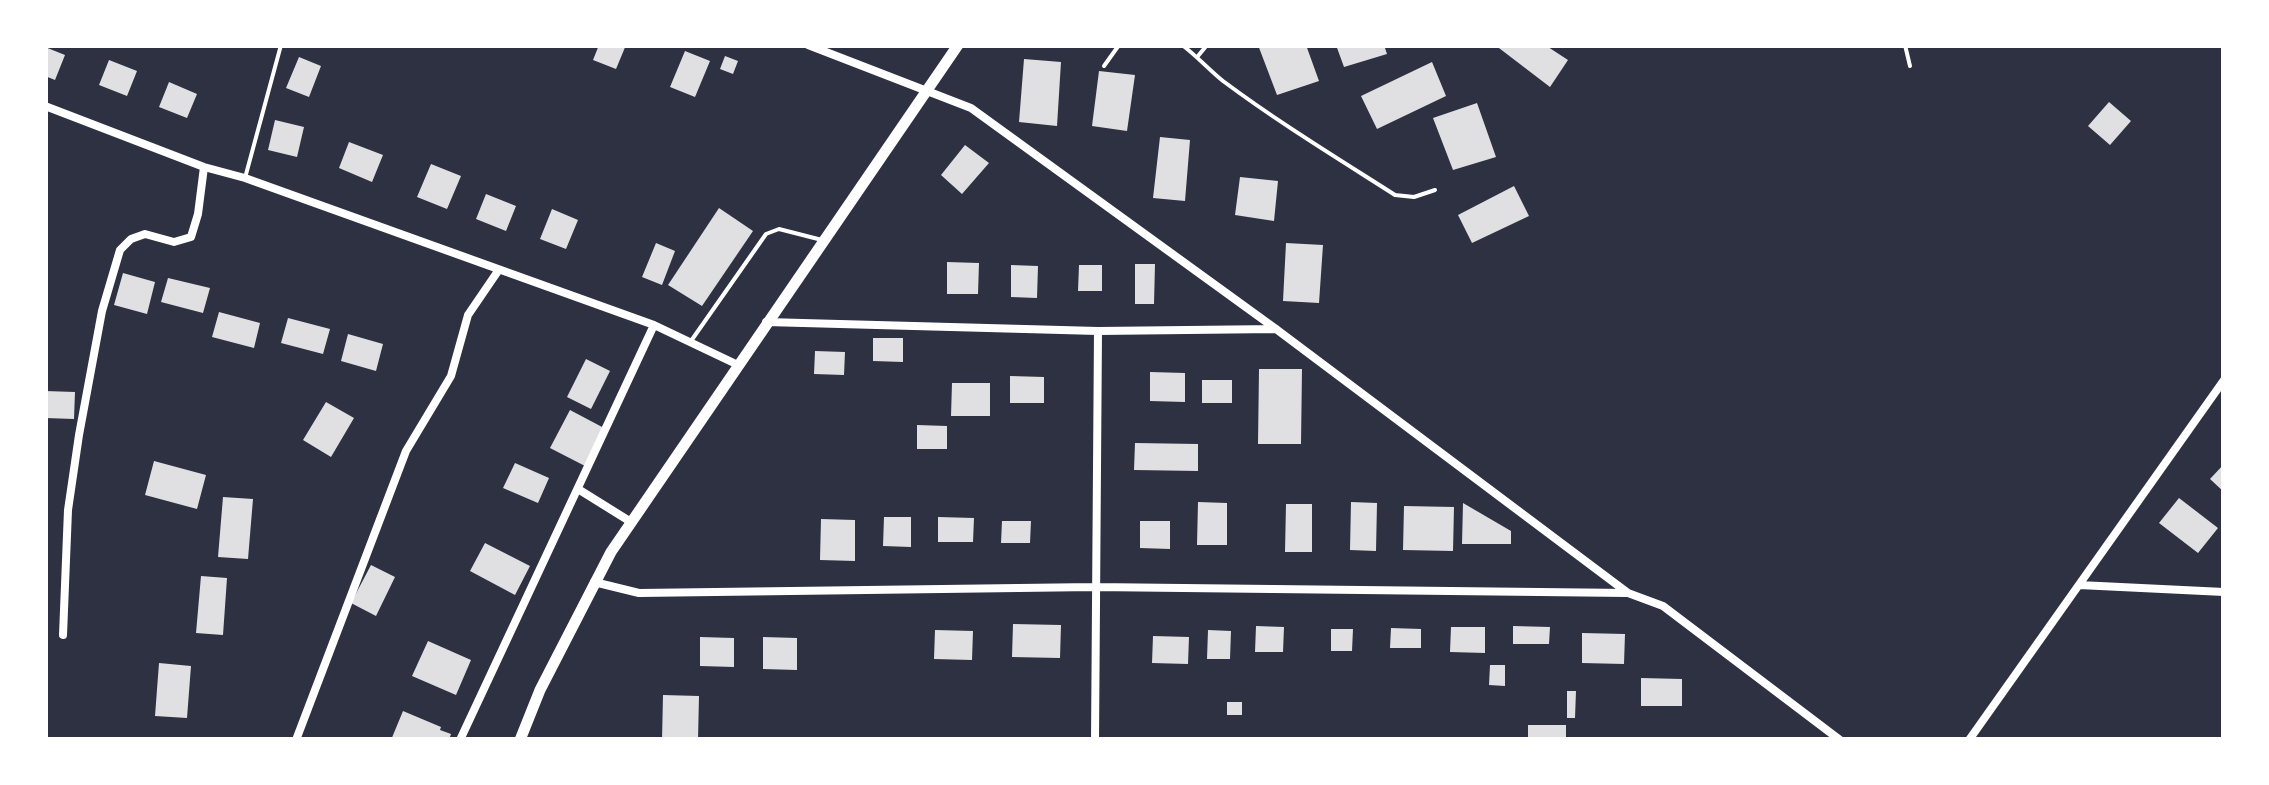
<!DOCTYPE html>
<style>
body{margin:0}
#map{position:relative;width:2269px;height:785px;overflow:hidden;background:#2d3142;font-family:Merriweather,serif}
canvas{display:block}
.frame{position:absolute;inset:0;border:48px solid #fff;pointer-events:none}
</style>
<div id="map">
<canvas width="2269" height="785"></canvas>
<div class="frame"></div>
</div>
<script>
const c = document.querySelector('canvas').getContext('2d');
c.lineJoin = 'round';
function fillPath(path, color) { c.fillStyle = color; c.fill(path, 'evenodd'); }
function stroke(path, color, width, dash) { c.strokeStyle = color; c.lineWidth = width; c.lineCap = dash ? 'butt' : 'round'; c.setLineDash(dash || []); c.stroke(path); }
fillPath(new Path2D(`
 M599,45H626L616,69L593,60Z
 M1258,45H1306L1319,81L1277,95Z
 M1336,45H1384L1387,54L1344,67Z
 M1495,45H1545L1568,60L1550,87Z
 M45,47L65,55L55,80L45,76Z
 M685,51L710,61L695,97L670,87Z
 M725,56L738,61L733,74L720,69Z
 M299,57L321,66L309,97L286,88Z
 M1024,59L1061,62L1057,126L1019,122Z
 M109,60L137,71L127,96L99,85Z
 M1432,62L1446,96L1377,129L1361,96Z
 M1099,71L1135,75L1127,131L1092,126Z
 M169,82L197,94L187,118L159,107Z
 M2109,102L2131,121L2110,145L2088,126Z
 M1477,103L1496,157L1453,170L1433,118Z
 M275,120L304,127L297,157L268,150Z
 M1160,137L1190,140L1185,201L1153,198Z
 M349,142L383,155L372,182L339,168Z
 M965,145L989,163L962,194L941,175Z
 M431,164L461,176L447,209L417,197Z
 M1240,177L1278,181L1274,221L1235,215Z
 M1514,186L1529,216L1472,243L1458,215Z
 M486,194L516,206L506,231L476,219Z
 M719,208L753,231L702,306L668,285Z
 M552,209L578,220L566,249L540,239Z
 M656,243L675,251L662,285L642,277Z
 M1286,243L1323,245L1319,303L1283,301Z
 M947,262L979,263L978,294H947Z
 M1135,264H1155L1154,304H1135Z
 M1011,265L1038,266L1037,298L1011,297Z
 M1079,265H1102V291H1078Z
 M123,273L155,282L147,314L114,305Z
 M168,278L210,288L203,313L161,302Z
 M219,312L260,323L254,348L212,337Z
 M288,318L330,329L323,354L281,343Z
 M348,334L383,344L376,371L341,361Z
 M873,338H903V362L873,361Z
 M815,351L845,352L844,375L814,374Z
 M586,359L610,371L591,409L567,397Z
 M1259,369H1302L1301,444H1258Z
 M1150,372L1185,373V402L1150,401Z
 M1010,376L1044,377V403H1010Z
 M1202,380H1232V403H1202Z
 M952,383H990V416H951Z
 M45,391L75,392L74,419L45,418Z
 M326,402L354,418L331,457L303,440Z
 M570,410L604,428L585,466L550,448Z
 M917,425L947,426V449H917Z
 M1135,443L1198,444V471L1134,470Z
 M154,461L206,475L197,509L145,495Z
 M515,463L549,478L538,503L503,488Z
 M2224,464V492L2210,479Z
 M223,497L253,499L248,559L218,557Z
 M2179,498L2218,528L2198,553L2159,523Z
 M1198,502L1227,503V545H1197Z
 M1351,502L1377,503L1376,551L1350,550Z
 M1463,503L1511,531V544H1462Z
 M1286,504H1312V552H1285Z
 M1404,506L1454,507L1453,551L1403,550Z
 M884,517H911V547L883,546Z
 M938,517L974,518L973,542H938Z
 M821,519L855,520V561L820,560Z
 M1002,521H1031L1030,543H1001Z
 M1140,521H1170V549L1140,548Z
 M485,543L530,566L515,595L470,571Z
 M371,565L395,577L376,616L351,603Z
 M201,576L227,578L223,635L196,633Z
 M1013,624L1061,625L1060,658L1012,657Z
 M1256,626L1284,627L1283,652H1255Z
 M1513,626L1550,627L1549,644H1513Z
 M1451,627H1485V653L1450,652Z
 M1391,628L1421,629V648H1390Z
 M1331,629H1353L1352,651H1331Z
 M935,630L973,631L972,660L934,659Z
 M1208,630L1231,631L1230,659H1207Z
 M1582,633L1625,634L1624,664L1582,663Z
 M1153,636L1189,637L1188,664L1152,663Z
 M700,637L734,638V667L700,666Z
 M763,637L797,638V670L763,669Z
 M428,641L471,660L456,695L412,676Z
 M159,663L191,666L187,718L155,716Z
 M1490,665H1505V686L1489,685Z
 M1641,678L1682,679V706H1641Z
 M1567,691H1576L1575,718H1567Z
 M663,695L699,696L698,740H662Z
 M1227,702H1242V715H1227Z
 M403,711L441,727L440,730L451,734L449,740H391Z
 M1528,725H1566V740H1528Z`), '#e0e0e3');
stroke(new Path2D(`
 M1182,45C1197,56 1209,70 1223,81C1278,122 1337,158 1395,195L1414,197L1435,190
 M1905,45L1910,66
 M1198,56L1207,45
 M1104,66L1119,45
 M245,178L281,45
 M691,341L766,234L779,229L822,240`), '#fff', 4);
stroke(new Path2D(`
 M808,45L971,108L1276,329L1628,593L1663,606L1840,740
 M45,106L204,167L245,178L654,325L736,364
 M766,322L1098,331L1276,329
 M578,489L631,522
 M594,582L639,593L1094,587L1628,593
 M2079,585L2224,592
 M63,635L68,510L79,435L102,311L120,250L131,239L145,234L174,242L191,237L198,214L204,167
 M296,740L406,451L451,376L468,315L498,271
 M460,740L654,325
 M1095,740L1098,331
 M1969,740L2224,380`), '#fff', 8);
stroke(new Path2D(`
 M520,740L540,690L611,552L958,45`), '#fff', 11);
</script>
